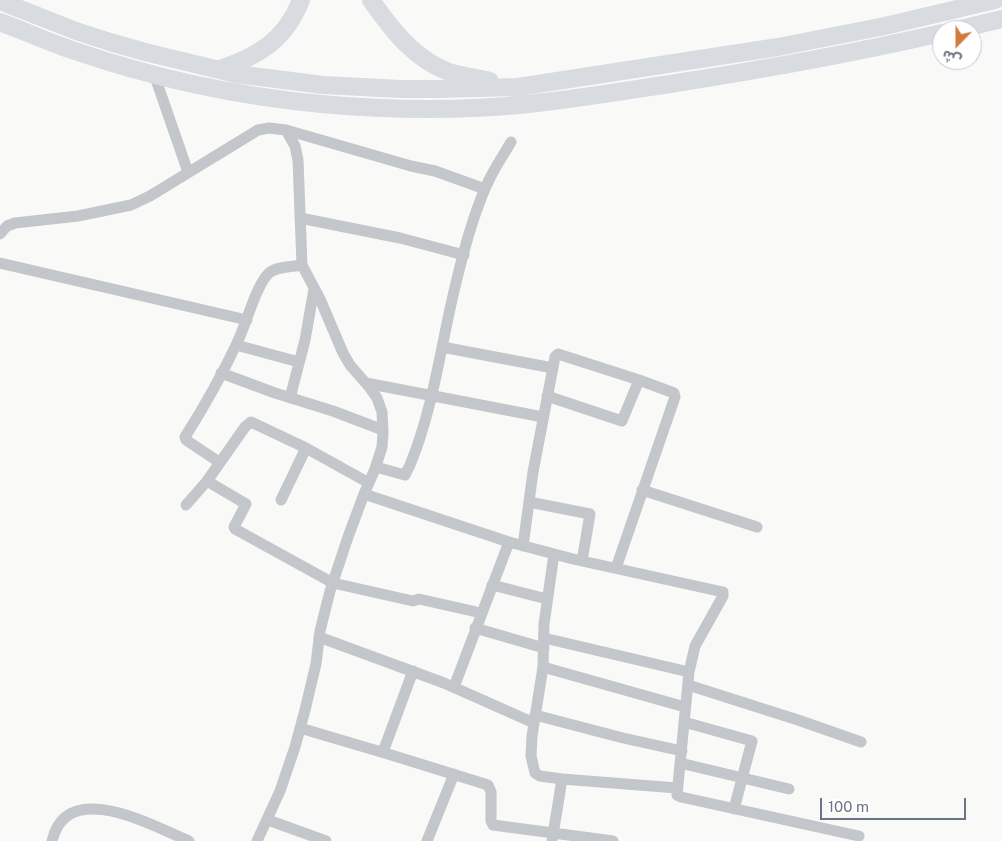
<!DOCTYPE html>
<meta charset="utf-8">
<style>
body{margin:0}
#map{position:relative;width:1002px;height:841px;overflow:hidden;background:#f9f9f7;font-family:"Public Sans","Noto Sans Arabic",sans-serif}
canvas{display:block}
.north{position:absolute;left:932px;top:20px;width:50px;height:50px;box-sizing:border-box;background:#fff;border:1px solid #c4c8ce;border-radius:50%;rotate:202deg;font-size:14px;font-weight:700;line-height:20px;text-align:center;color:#6b7585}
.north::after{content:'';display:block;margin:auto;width:18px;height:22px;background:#d27b3f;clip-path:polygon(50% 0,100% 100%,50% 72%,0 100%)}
.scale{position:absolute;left:820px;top:798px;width:146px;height:22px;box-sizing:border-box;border:2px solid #6b7585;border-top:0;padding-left:6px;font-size:15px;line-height:18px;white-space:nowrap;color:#6b7585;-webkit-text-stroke:4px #fff;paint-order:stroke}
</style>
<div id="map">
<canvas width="1002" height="841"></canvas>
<div class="north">ش</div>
<div class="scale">100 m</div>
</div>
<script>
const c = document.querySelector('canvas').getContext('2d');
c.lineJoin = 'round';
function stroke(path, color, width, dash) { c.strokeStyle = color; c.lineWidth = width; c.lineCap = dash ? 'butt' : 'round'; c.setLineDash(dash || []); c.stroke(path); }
stroke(new Path2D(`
 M154,74L188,172
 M300,218L400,238L464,255
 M0,234L7,226L15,223L78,216L131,205L150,196L258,130L269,128L286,130L411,166L435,171L485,189
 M0,263L247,320
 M236,345L299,362
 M442,347L553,368
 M221,373L275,393L333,411L383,430
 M366,383L543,417
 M547,396L622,421L639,380
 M290,398L305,340L314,289
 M219,462L186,440L185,437C204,407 222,375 237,343C246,325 256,285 269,273C277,266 292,267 302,265
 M376,467L405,475L410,465C434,407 441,343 456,283C464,249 474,210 490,178C496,166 504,154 511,142
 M207,481L246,504L234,527L235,529L333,583L413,601L419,599L481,613
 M642,490L757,527
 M364,494L509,542L573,559L723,592V596L695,646L689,672L677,795L681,797L859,836
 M281,500L306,448
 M529,502L590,514L582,561
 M186,505L207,481L245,427L251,422L306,448L369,483
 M523,546L533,472L555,357L558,354L639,380L674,393L675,397L616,568
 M554,554L544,624L543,667L532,736L531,756L535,773L540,776L562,779L677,788
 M492,585L547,599
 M475,628L544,648
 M319,637L444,683L534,723
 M544,638L689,672
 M543,667L685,707
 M688,685L798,720L861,742
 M454,687L509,542
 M535,715L623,738L682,751
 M684,722L752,741L734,809
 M300,728L388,754L488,785L491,792V821L493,825L613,841
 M383,752L413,671
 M680,763L789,789
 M268,820L326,841
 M52,841C67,777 153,826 189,841
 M257,841L280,791L295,747L305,710L316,664L320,631L330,591L348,537L364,494L375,469L382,447L383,433L382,412L377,398L370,388L350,365L343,353L320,299L302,265L298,160L295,146L286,130
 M427,841L454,774
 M552,841L562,779`), '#c3c6ca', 11);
stroke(new Path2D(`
 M371,0C392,30 414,59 449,72C462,76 477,78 490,81
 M0,1L76,31L110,42L145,52L236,74L323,85L400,89H438L518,87L778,47L885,26L995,0
 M0,22C24,31 48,42 72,50C153,78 236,96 321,104C387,110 453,111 519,105C572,100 624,91 676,83C766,69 854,53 942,33
 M956,30L1002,19
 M220,69C259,56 286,39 301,0`), '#d8dbdf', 18);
</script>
